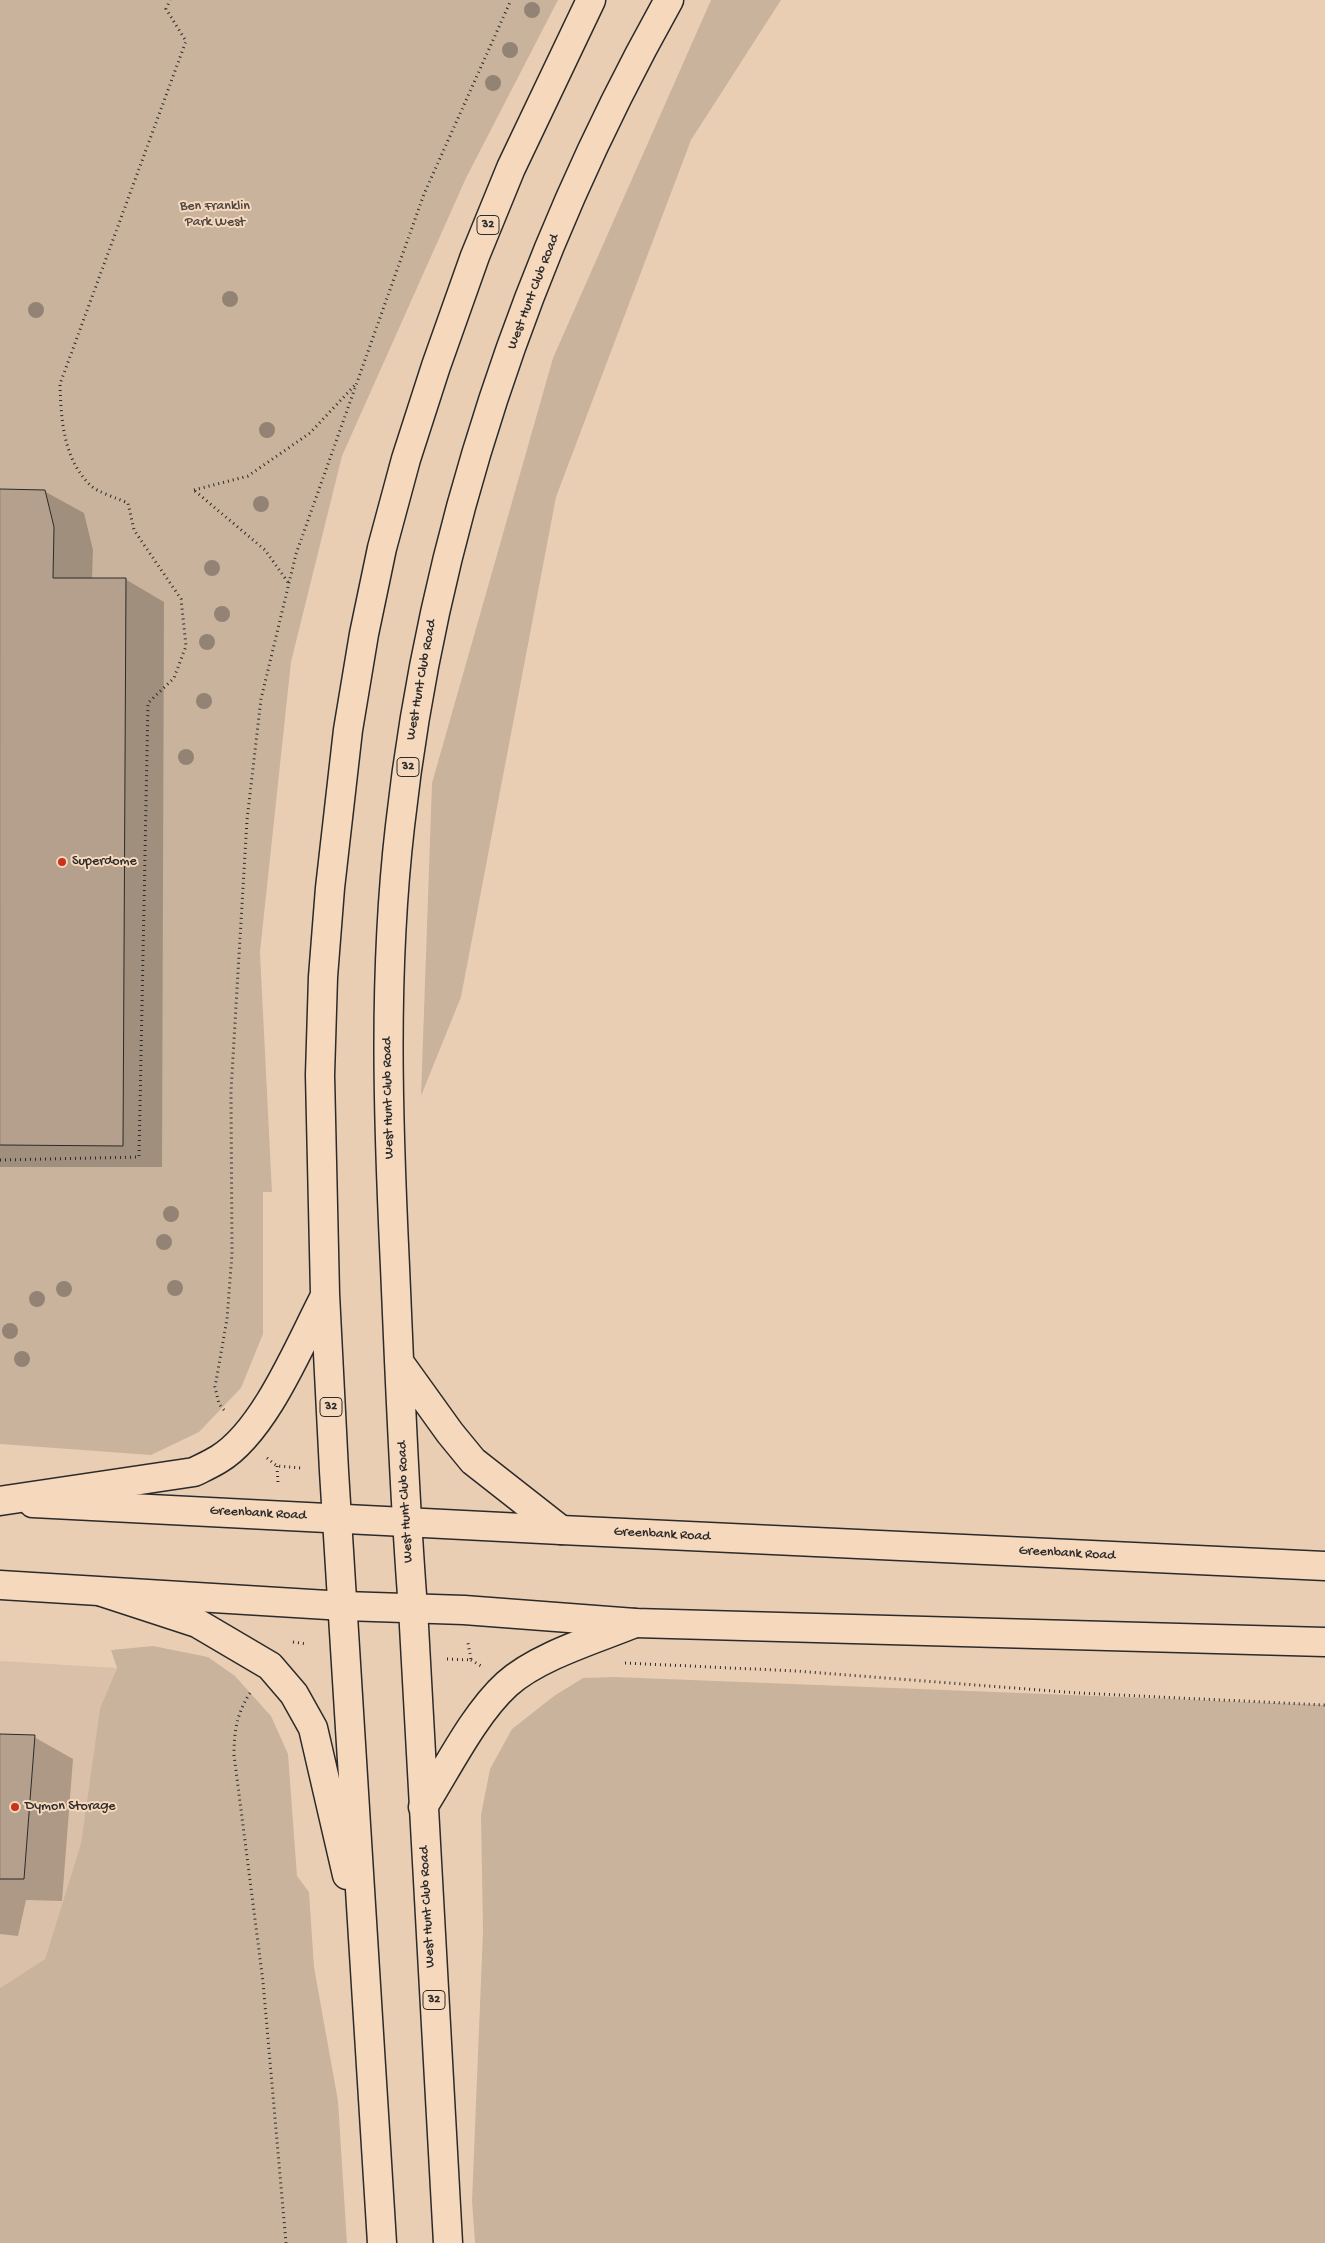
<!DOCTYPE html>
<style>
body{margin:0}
canvas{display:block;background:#eaceb3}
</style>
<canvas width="1325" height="2243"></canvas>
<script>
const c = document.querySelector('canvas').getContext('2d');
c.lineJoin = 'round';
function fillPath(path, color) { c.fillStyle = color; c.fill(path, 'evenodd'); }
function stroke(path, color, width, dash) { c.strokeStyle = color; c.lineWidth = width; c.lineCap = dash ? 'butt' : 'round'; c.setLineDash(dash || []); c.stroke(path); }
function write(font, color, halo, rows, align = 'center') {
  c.font = font + ' "Gochi Hand",sans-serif'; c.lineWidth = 4; c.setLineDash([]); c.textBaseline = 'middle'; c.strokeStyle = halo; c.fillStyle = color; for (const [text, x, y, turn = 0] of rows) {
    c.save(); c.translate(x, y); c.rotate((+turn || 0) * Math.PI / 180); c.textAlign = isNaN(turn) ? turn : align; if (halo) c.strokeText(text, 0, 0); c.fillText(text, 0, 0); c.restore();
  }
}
fillPath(new Path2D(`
 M0,1661L117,1668L100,1708L81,1843L45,1959L0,1988Z`), '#dac0a8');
fillPath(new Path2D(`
 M0,0H558L466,178L342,456L291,662L260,952L272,1192H263V1334L241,1388L199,1432L151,1455L0,1444Z
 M711,0H781L691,140L556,497L461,997L421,1096L432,783L553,358Z
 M153,1646L208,1657L235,1676L271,1716L288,1754L297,1876L309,1892L314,1967L338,2101L347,2243H0V1988L45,1959L81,1843L100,1708L117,1668L111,1650Z
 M615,1677L1325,1705V2243H475L472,2201L483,1931L481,1815L490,1769L512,1729L554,1696L583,1678Z`), '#cab39d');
fillPath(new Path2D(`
 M0,490L44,491L84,513L93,550L92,579H125L164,602L162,1167H0Z
 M0,1735L34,1737L73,1759L62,1901L26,1900L18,1936L0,1934Z`), '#0003');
const building = new Path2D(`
 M0,489L45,490L54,527L53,578H126L123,1146L0,1145Z
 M0,1734L35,1735L24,1879H0Z`);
fillPath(building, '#b4a08d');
stroke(building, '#2b2b2b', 1);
const secondary = new Path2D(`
 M33,1503L561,1530L1325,1566
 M0,1585L344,1606L464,1610L635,1623L1325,1642`);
const primary = new Path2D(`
 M399,1362L450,1433L473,1461L561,1530
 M0,1501L194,1472C202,1468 211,1464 219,1459C265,1431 300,1344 325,1296
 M102,1592L197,1623L270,1666L294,1694L313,1728L347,1875
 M423,1807C447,1769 474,1714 507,1684C538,1656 596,1639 635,1623
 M382,2243L334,1471L325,1294L320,1075L323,977L330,888L348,730L364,634L382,548L406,459L436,366L475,256L511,168L591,0
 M448,2243L413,1608C404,1495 400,1381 395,1267C388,1120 383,973 400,826C432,537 527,253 669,0`);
stroke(secondary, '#2b2b2b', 31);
stroke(primary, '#2b2b2b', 31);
stroke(new Path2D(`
 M194,490L248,476L310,433L355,385
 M195,491L265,550L290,585
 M0,1160L139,1157L148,703L174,678L186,646L181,599L134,530L128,503C119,499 97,492 90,485C63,458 61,419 60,384L186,41L166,9L170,0
 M224,1410L219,1404L215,1387L227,1319L232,1254L231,1091L247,820L261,699L296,554L424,194L511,0
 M267,1458L277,1466L301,1468
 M277,1466L278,1483
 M293,1642L307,1644
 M447,1659L471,1660L468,1643
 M471,1660L481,1666
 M625,1663L796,1671L1078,1693L1325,1705
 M250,1693C237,1713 234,1731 234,1755L263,1982L286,2243`), '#2b2b2b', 3, [1, 4]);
stroke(secondary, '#f6d8bc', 28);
stroke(primary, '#f6d8bc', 28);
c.fillStyle = '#938375';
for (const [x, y] of [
 [532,10],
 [510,50],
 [493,83],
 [230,299],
 [36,310],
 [267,430],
 [261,504],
 [212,568],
 [222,614],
 [207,642],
 [204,701],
 [186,757],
 [171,1214],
 [164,1242],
 [175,1288],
 [64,1289],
 [37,1299],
 [10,1331],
 [22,1359]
]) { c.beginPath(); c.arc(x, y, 8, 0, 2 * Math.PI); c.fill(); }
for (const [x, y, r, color] of [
 [62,862,5,"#c8321e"],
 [15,1807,5,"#c8321e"]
]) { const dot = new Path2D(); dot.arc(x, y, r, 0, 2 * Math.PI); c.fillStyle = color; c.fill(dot); stroke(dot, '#f6d8bc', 2); }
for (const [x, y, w] of [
 [488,225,22],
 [408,767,22],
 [331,1407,22],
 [434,2000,22]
]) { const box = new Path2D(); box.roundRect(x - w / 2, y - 9.5, w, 19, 4); c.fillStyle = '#f6d8bc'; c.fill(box); stroke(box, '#2b2b2b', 1); }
write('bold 12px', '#2b2b2b', null, [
 ["32",488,225],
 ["32",408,767],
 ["32",331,1407],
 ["32",434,2000]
]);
write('14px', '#4b4642', '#f6d8bc', [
 ["Ben Franklin",215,207],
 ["Park West",215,223]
]);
write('14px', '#2b2b2b', '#f6d8bc', [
 ["West Hunt Club Road",534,292,-69],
 ["West Hunt Club Road",422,680,-80],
 ["West Hunt Club Road",389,1098,-91],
 ["West Hunt Club Road",406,1502,-93],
 ["Greenbank Road",258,1514,3],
 ["Greenbank Road",662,1535,3],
 ["Greenbank Road",1067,1554,3],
 ["West Hunt Club Road",428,1907,-93]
]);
write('14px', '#2b2b2b', '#f6d8bc', [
 ["Superdome",72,862],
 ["Dymon Storage",25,1807]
], 'left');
</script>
